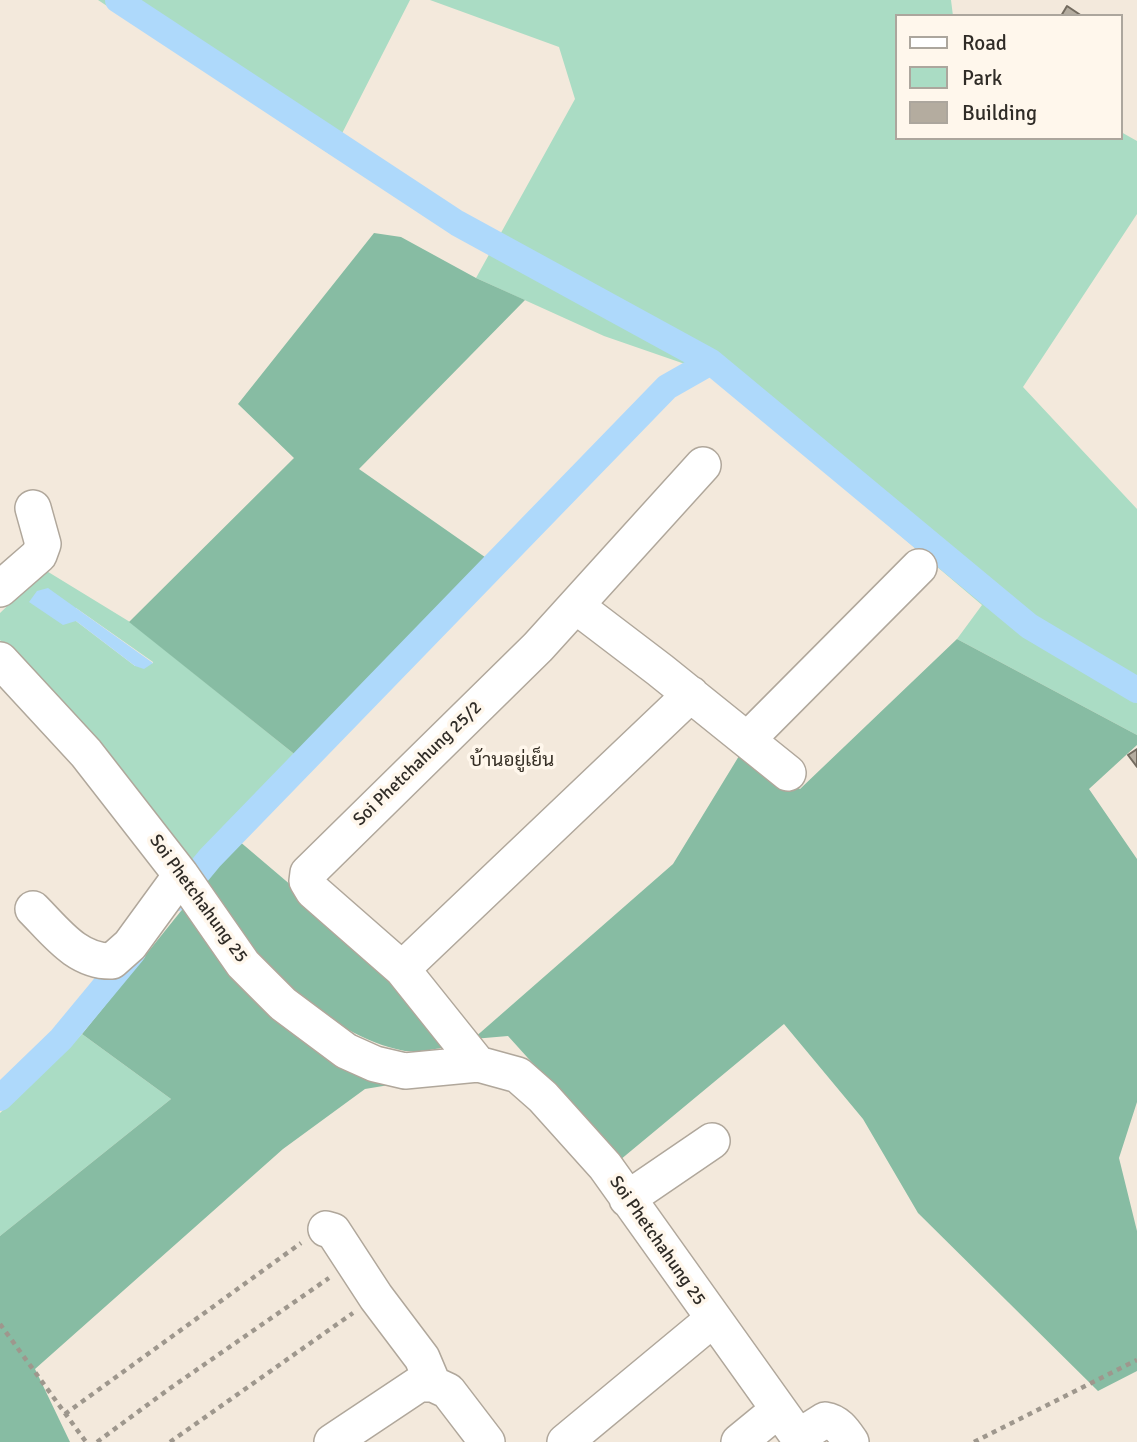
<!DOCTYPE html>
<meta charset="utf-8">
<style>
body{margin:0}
#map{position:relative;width:1137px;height:1442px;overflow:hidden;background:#f3e9dc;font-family:Signika,sans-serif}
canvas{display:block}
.legend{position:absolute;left:895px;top:14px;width:228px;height:126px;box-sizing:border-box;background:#fff7ec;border:2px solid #aca69d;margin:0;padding:9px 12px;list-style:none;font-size:21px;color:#302c27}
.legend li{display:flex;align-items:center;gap:14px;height:35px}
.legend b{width:35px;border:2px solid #aca69d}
</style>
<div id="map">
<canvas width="1137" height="1442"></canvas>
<ul class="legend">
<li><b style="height:9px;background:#fff"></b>Road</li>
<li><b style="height:19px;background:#aadcc4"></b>Park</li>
<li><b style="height:19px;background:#b4ac9f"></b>Building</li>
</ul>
</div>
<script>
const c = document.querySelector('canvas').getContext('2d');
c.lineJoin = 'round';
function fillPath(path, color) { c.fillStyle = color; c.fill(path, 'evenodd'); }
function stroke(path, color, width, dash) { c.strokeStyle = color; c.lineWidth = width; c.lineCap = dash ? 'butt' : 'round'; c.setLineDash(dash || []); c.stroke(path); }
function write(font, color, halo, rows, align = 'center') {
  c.font = font + ' Signika,Sarabun,sans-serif'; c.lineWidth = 7; c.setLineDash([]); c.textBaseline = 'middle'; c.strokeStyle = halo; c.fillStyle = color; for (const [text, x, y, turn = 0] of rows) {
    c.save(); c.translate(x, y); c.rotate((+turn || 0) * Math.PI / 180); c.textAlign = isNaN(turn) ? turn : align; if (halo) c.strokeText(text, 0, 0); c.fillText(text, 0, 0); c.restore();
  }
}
fillPath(new Path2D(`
 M98,0H410L331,155Z
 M430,0H951L953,16H897V138H1121V132L1137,141V214L1023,387L1137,509V735L957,639L982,605L708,372L604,336L476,278L575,99L559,47Z
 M45,570L130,622L298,757L192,863L0,640V613ZM76,608L153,662V663L135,666L76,621Z
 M82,1034L171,1099L0,1236V1113Z`), '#aadcc4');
fillPath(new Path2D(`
 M374,233L401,237L476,278L525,300L359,469L492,562L298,757L129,622L294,458L238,404Z
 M957,639L1137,735V745L1089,789L1137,859V1102L1119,1158L1137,1231V1371L1098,1391L918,1213L863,1119L784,1024L620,1160L508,1036L473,1039L673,864L739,756L800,789Z
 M232,835L379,960L453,1046C439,1048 420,1053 405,1051C322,1035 262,958 205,902L206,879Z
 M185,906L389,1085L365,1089L283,1149L35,1369L70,1442H0V1236L171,1099L82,1034Z`), '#87bca3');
fillPath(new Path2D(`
 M48,588L153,663L144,669L135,666L76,621L63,625L29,602L37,591Z`), '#aed9fb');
stroke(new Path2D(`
 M118,0L457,223L711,362L1029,626L1137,690
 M177,898L210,858L667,387L711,362
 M0,1098L61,1039L133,952`), '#aed9fb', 26);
const building = new Path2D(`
 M1067,6L1082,16H1061Z
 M1137,749V767L1128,755Z`);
fillPath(building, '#b4ac9f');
stroke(building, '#736b5f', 2);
const minor = new Path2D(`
 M0,589L39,555L43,544L33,508
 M576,606L660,670L788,773
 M0,660L86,753L181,875L243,964L283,1004L346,1051L375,1064L405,1071L478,1064L518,1075L543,1097L605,1166L802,1442
 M747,740L919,567
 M33,909C56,932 77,962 112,961L130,945L181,875
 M402,969L691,694
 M478,1064L402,969L313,891L307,881L308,873L538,647L703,465
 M627,1199L712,1141
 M326,1229L333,1231L376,1297L422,1358L433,1384
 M798,1437L825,1420C838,1422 844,1432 851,1442
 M332,1442L419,1384H433L448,1391L487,1442
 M565,1442L712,1320
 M739,1442L778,1410`);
stroke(minor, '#b0a79b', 38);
stroke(new Path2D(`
 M0,1324L86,1442
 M65,1414L301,1243
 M97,1442L169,1389L329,1278
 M170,1442L353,1313
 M974,1442L1137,1360`), '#9e978d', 4.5, [5, 5]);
stroke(minor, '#fff', 35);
write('18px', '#302c27', '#fff7ec', [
 ["Soi Phetchahung 25/2",418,764,-44],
 ["Soi Phetchahung 25",198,899,54],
 ["Soi Phetchahung 25",657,1241,55]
]);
write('19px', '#362f25', '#fff7ec', [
 ["บ้านอยู่เย็น",512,761]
]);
</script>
